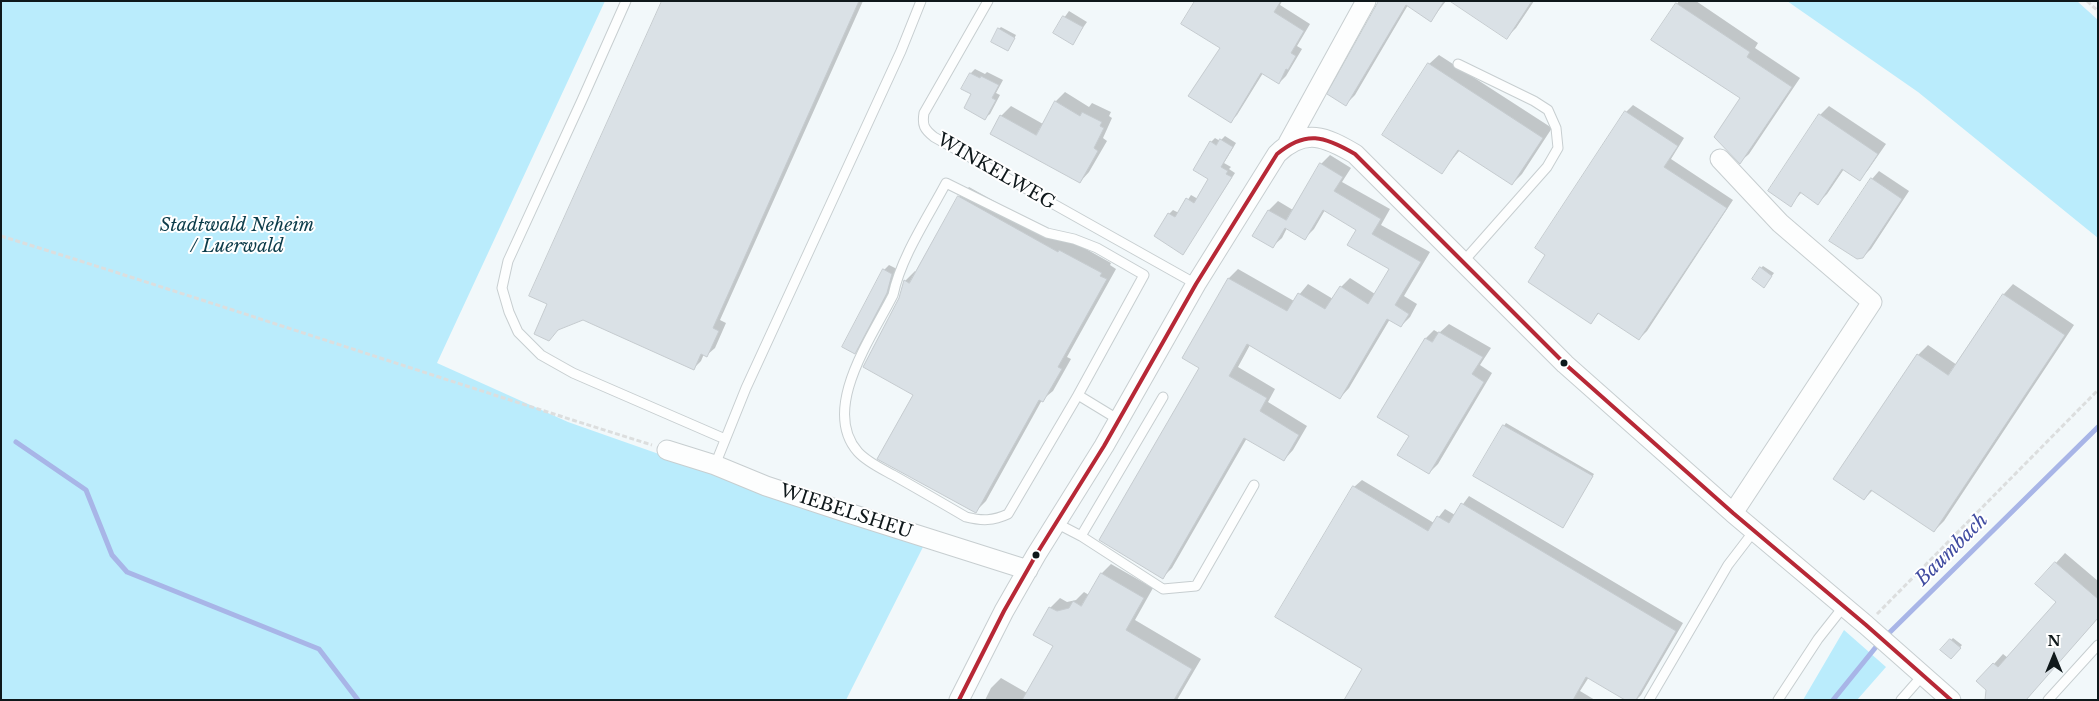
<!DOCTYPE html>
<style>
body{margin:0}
#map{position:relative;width:2099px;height:701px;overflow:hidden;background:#f2f8fa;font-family:"Libre Baskerville",serif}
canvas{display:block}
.frame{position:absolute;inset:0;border:2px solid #0f181b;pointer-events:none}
.north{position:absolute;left:2029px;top:631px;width:50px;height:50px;-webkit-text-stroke:4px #fff;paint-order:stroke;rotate:0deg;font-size:14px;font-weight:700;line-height:20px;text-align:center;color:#0f181b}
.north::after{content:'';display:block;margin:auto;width:18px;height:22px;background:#0f181b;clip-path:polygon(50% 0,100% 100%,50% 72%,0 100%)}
</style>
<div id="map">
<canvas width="2099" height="701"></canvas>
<div class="frame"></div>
<div class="north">N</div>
</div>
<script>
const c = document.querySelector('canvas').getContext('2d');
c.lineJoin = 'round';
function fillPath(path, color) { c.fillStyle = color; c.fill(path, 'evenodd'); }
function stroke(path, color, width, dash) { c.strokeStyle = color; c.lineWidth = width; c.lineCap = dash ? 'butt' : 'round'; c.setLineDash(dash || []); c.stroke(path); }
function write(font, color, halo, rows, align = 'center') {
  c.font = font + ' "Libre Baskerville",serif'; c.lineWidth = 4; c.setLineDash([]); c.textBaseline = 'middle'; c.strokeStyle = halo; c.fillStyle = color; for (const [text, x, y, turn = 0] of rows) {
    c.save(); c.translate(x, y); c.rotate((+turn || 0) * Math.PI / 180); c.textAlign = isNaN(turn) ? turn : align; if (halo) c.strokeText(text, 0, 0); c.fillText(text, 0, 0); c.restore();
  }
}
fillPath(new Path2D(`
 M1,1H605L437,363L568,422L923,547L846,700H1Z
 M1787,1H2077L2098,20V238L1918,92Z
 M1844,630L1886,667L1857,700H1803Z`), '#baecfc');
fillPath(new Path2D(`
 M663,1H863L720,320L726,323L715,348L707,355L704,354L701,361L694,368Z
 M1196,1H1282L1280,5L1310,24L1297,46L1302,49L1286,76L1279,83L1263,73L1237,115L1231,121L1222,48Z
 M1381,1H1446L1431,20L1408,5L1355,95L1346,104Z
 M1452,1H1534L1516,28L1507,37Z
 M1679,1H1696L1758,43L1755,48L1800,78L1749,154L1740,162L1742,98L1677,4Z
 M1069,11L1087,22L1072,43L1054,32Z
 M1001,27L1016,35L1010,47L999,29Z
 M1439,55L1552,128L1522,174L1512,184L1460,150L1442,172L1429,64Z
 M975,69L985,74L987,72L1003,80L996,93L1000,95L990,114L985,118L971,73Z
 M1065,92L1089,107L1092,103L1111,112L1109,116L1112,118L1103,138L1107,141L1089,172L1080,182L1001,116L1011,106L1043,124L1056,101Z
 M1633,105L1684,138L1671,159L1733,200L1647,331L1639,339L1599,313L1591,322L1547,255L1626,112Z
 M1829,106L1886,144L1868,170L1859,179L1844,169L1827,194L1818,203L1802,192L1790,205L1820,115Z
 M1225,136L1236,143L1224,163L1231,167L1229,169L1235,173L1183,253L1169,214L1173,210L1179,213L1191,195L1198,199L1210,179L1211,142L1215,138L1220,141Z
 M1330,155L1351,168L1342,182L1390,209L1381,225L1430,252L1404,296L1417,304L1410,317L1401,326L1390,319L1349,388L1340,398L1250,345L1238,367L1275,389L1268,402L1307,426L1293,450L1284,460L1247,438L1172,568L1163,577L1200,368L1229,278L1238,269L1294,301L1308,284L1333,299L1341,287L1350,278L1375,294L1390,268L1358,229L1325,210L1314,229L1305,238L1287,228L1282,238L1272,247L1254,236L1269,210L1278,201L1293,210L1321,164Z
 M1879,171L1909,191L1871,249L1863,257L1872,179Z
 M969,187L1068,242L1070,240L1111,263L1110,265L1116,269L1067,357L1071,359L1053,391L1042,400L986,501L976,511L915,394L900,298L905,281L915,271L917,272L959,197Z
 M889,265L897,269L892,286L860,347L855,352L884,270Z
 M1763,266L1774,273L1766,284L1761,268Z
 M2013,284L2074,325L1944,521L1934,531L1873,490L1864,499L1918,355L1928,345L1957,365L2004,294Z
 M1449,324L1491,348L1480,365L1492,373L1438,464L1429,473L1426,338L1434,330L1439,333Z
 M1506,423L1594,474L1565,524L1504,426Z
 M1362,480L1434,523L1445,509L1455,515L1469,496L1683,623L1641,695L1636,700L1589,677L1580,691L1595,700H1345L1364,668L1354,487Z
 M2065,553L2098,581V618L2025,700L1994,664L2003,654L2008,658L2057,602L2037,584Z
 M1111,564L1153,588L1135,620L1201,659L1177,700H985L991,688L1001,678L1027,693L1054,646L1035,634L1050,608L1060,598L1067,602L1076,600L1084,592L1089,595L1102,573Z
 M1953,638L1962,645L1951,658V640Z`), '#0003');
stroke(new Path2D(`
 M16,442L86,490L112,555L127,572L319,649L358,700
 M1886,636L2098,427
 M1833,700L1880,642`), '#a8b5e7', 5);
const building = new Path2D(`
 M662,1H859L713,328L719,331L707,357L701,354L694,370L583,320L558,330L549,341L534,334L547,304L529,296Z
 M1195,1H1281L1274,12L1304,31L1291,53L1296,56L1288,70L1286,69L1279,84L1261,73L1231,123L1188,96L1220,48L1181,24Z
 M1379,1H1444L1431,22L1406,5L1346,106L1327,94Z
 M1450,1H1532L1507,39Z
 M1676,3L1750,52L1747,57L1792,87L1740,164L1714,137L1740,98L1651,40Z
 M1063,16L1083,27L1073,45L1053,33Z
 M998,28L1015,38L1008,51L991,42Z
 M1428,63L1543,138L1512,185L1458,150L1442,174L1382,135Z
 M970,73L980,78L981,76L999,85L992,98L996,100L985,120L964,108L971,94L961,89Z
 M1055,101L1080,116L1082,112L1102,122L1100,126L1104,128L1094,148L1098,151L1080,183L990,134L1000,115L1036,135Z
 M1625,111L1678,146L1664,167L1727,208L1639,340L1598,313L1591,324L1528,282L1545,255L1535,248Z
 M1819,114L1878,154L1860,181L1842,169L1818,205L1800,192L1791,207L1768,191Z
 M1220,139L1233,147L1221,167L1228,171L1226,174L1232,177L1183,255L1154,236L1168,213L1175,217L1186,198L1194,203L1208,179L1193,170L1210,141L1216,145Z
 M1320,163L1343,177L1334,191L1381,219L1372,234L1421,262L1395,305L1409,314L1401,327L1387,319L1340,399L1247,344L1229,376L1267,398L1260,411L1299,435L1284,461L1244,438L1163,579L1099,540L1199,368L1182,358L1228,278L1287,311L1298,293L1325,309L1340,286L1368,304L1389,269L1347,245L1356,230L1323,210L1305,240L1285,228L1273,248L1252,236L1268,210L1286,220Z
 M1871,178L1902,199L1863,258L1857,259L1829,241Z
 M958,196L1058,252L1059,250L1102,273L1100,276L1107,279L1058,367L1062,369L1043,402L1039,400L976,513L877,459L913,395L863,367L899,298L904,280L909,283Z
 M1760,267L1772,276L1764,288L1752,279Z
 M883,269L892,274L887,293L855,354L842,347Z
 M2003,294L2065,335L1934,532L1871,490L1864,500L1833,479L1917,354L1948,375Z
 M1439,332L1483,357L1472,374L1484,382L1429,474L1397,455L1409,436L1377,417L1425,338L1432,342Z
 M1503,425L1593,476L1563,528L1473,476Z
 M1353,486L1428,531L1437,516L1449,523L1461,503L1676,631L1636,700H1625L1586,677L1573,700H1344L1362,669L1275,617Z
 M2055,562L2098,599V618L2026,700H1985L1986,690L1976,681L1993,663L1998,667L2056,602L2035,584Z
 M1101,573L1144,598L1126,630L1192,669L1174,700H1022L1053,646L1033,635L1049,607L1057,611L1069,608L1073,601L1081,606Z
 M1950,639L1961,648L1951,659L1940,650Z`);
fillPath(building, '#dae1e6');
stroke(building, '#c5cbcf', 1);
const service = new Path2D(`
 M626,1L582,100L508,261L502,288L509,312L518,332L541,355L573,373L725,439
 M988,1L924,113C922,125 924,129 934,137L1196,284
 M1458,64L1534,101L1548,110L1556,128L1558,148L1547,167L1463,262
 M1078,395L1008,514C993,521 982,521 966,517C942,503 918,489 893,475C882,469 867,462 858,452C820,409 872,337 893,295C901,257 928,217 946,183L1047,233L1074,239L1097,248L1144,275L1078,395L1119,420
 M715,465L746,388L901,51L921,1
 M1056,523L1081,536L1163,397
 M1081,536L1163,589L1196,586L1254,485
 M1649,700L1728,565L1754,531
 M1778,700L1818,639L1844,606
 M1901,700L1923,675
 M2048,700L2098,645`);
const minor = new Path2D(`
 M1288,143L1366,1
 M1720,159L1780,223L1872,302L1733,513
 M667,450L715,465L766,486L842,511L1028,570
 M959,700L1004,611L1036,555L1104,446L1196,284L1277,154C1305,127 1326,137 1355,154L1565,364L1733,513L1866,625L1951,700`);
stroke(service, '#c7ced0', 11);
stroke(minor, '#c7ced0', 21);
stroke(new Path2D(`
 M2087,1L2098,11
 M1,236C219,304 434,377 652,445
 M1877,614L2098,390`), '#dcdede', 3, [5, 2.5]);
stroke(service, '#fdfefe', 9);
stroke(minor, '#fdfefe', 19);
stroke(new Path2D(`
 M959,700L1004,611L1036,555L1104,446L1196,284L1277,154C1306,130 1324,136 1355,154L1565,364L1733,513L1866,625L1951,700`), '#b72836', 4);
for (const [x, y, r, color] of [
 [1564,363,4.5,"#0f181b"],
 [1036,555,4.5,"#0f181b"]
]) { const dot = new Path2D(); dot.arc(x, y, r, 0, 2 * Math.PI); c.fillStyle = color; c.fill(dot); stroke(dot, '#fff', 2); }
write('18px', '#0f181b', '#fff', [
 ["WINKELWEG",996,172,30],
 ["WIEBELSHEU",846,512,18]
]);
write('italic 18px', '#0c3c4a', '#fff', [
 ["Stadtwald Neheim",237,226],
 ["/ Luerwald",237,247]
]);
write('italic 19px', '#414ca1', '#fff', [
 ["Baumbach",1952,550,-45]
]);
</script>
